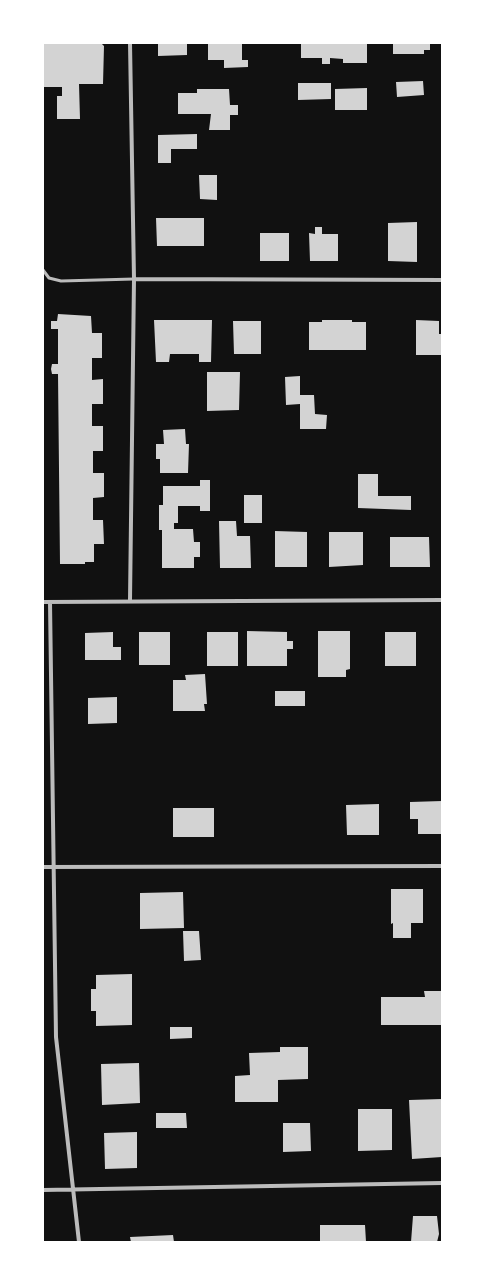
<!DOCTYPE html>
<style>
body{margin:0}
#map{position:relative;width:485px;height:1285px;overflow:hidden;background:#111;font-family:"Playfair Display",serif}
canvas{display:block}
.frame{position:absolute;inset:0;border:44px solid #fff;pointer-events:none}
</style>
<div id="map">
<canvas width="485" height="1285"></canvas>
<div class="frame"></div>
</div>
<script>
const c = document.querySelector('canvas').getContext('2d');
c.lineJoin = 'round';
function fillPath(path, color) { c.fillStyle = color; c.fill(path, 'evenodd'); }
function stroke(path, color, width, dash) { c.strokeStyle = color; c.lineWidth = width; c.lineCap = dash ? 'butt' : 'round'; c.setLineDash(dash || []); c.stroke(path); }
fillPath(new Path2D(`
 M44,43H101L104,46L103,84H79L80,119H57V96H62V87H43Z
 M158,43H187V55L158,56Z
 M208,43H242V60H248V67L224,68V60H208Z
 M301,43H367V63H343V59L330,58V64H322V58H301Z
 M393,43H430V50H424V54H393Z
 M423,81L424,95L397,97L396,82Z
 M298,83H331V99L298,100Z
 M367,88V110H335V89Z
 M197,89H229L230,105H238V115H230V130H209L211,114H178V93H197Z
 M197,134V149H171V163H158V135Z
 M199,175H217V200L200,199Z
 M156,218H204V246H157Z
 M417,222V262L388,261V223Z
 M315,227H322V234H338V261H310L309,233L315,234Z
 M260,233H289V261H260Z
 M58,314L91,316L92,333H102V358H92V380L103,379V404H92V426H103V451H93V473H104V497L93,498V520H103L104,544H94V562H85V564H60L58,374H52L51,369L52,364H58V329H51V321H57Z
 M154,320H212L211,362H199V354H170L169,362H156Z
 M322,320H352V322H366V350H309V322H322Z
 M416,320L439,321V334H442V355H416Z
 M233,321H261V354H234Z
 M207,372H240L239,410L207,411Z
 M300,376V395H314L315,414L327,415L326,429H300V404L286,405L285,377Z
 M185,429L186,444H189L188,473H160V459H156V444H164L163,430Z
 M358,474H378V496H411V510L358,508Z
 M200,480H210V511H200V506H178V523H174V529H193L194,542H200V557H194V568H162V530H159V505H163V486H200Z
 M244,495H262V523H244Z
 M219,521H236L237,536H250L251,568H220Z
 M275,531L307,532V567H275Z
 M329,532H363V565L329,567Z
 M390,537H429L430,567H390Z
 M247,631L287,632V641H293V649H287V666H247Z
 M318,631H350V669L346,670V677H318Z
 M113,632V647H121V660H85V633Z
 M139,632H170V665H139Z
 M207,632H238V666H207Z
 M385,632H416V666H385Z
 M205,674L207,704H204L205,711H173V680H186L185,675Z
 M275,691H305V706H275Z
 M117,697V723L88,724V698Z
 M442,801V834H418V819H410V802Z
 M379,804V835H347L346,805Z
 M173,808H214V837H173Z
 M391,889H423V923H411V938H393V923L391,924Z
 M183,892L184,928L140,929V893Z
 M183,931H199L201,960L184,961Z
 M132,974V1025L96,1026V1011H91V989H96V975Z
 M424,991H442V1025H381V997H425Z
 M170,1027H192V1038L170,1039Z
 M280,1047H308V1079L278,1080V1102H235V1076L250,1075L249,1053L280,1052Z
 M139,1063L140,1103L102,1105L101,1064Z
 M442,1099V1157L412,1159L409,1100Z
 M358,1109H392V1150L358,1151Z
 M156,1113H186L187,1128H156Z
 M283,1123H310L311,1151L283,1152Z
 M137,1132V1168L105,1169L104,1133Z
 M413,1216H437L439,1234L437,1242H411Z
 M320,1225H365L366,1242H320Z
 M173,1235L174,1242H131L130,1237Z`), '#d3d3d3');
stroke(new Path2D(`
 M43,270L49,278L61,281L134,279`), '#bcbcbc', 3);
stroke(new Path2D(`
 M130,43L134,279L130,600
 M134,279L442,280
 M43,602L442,600
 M50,602L56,1037L79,1242
 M43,867L442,866
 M43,1190L442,1183`), '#bcbcbc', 4);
</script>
